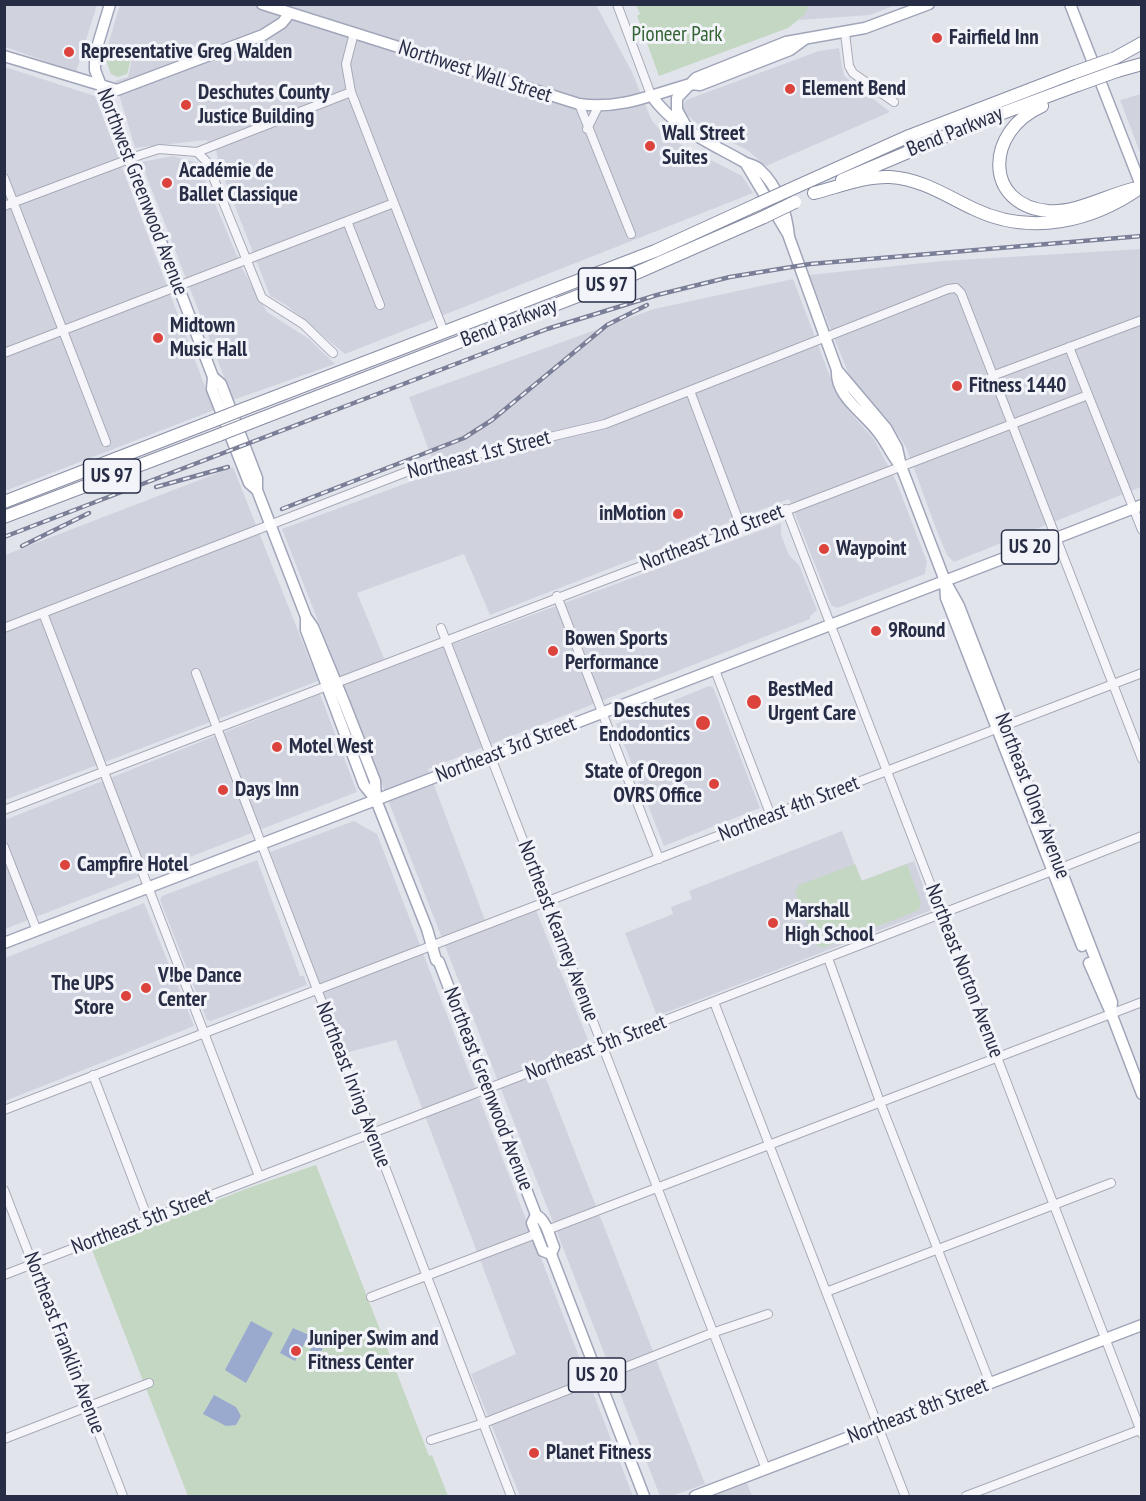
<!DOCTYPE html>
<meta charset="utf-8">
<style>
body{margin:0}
#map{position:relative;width:1146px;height:1501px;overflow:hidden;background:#e2e4ec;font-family:"PT Sans Narrow",sans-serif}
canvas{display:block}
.frame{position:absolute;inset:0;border:6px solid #282d46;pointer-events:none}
</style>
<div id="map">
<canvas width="1146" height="1501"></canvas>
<div class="frame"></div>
</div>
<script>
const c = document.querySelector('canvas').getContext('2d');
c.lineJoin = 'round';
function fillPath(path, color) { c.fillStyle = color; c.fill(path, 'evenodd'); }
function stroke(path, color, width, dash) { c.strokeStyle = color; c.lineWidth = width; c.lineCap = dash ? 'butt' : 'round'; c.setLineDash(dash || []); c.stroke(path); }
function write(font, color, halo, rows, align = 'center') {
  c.font = font + ' "PT Sans Narrow",sans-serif'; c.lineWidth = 6; c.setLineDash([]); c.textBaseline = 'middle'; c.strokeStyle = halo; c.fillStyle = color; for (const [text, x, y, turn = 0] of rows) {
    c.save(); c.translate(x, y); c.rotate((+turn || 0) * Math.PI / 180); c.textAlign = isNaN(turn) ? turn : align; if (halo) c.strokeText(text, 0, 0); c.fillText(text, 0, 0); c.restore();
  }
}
fillPath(new Path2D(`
 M5,5H97L76,72L5,47Z
 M120,5H596L632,72L652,121L665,135L686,147L742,176L753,193L345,354L286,305L270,296L219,165L216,150L206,140L135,148L115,81L128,77L133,54L107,48Z
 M810,5H895L870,15L799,20Z
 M839,48L844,76L890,112L766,166L747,150L701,127L685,113L683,108L686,100L819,51Z
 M5,67L95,96L214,410L5,491Z
 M1141,94H1142L1141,155L1120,100Z
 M173,156L198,163L243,270L267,312L309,339L335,364L233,400L141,162Z
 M1141,249V487L954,562L947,555L938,534L906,447L886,417L868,400L849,375L809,275L942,261Z
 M793,279L834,387L846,408L874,439L897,483L927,562L925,574L837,608L831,605L789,499L490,615L464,554L357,593L388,668L781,523V535L789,555L799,565L817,610L810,616V619L428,769L488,928L536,910L590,1045L540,1063L705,1484L672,1496H660L282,529L437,472L409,397L654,309Z
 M233,467L318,681L5,800V555Z
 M709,686L713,687L760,808L664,846L616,724Z
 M320,694L357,792L5,929V820Z
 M354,821L377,834L633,1496H520L471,1374L516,1354L396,1040L345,1053L270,852Z
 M842,831L861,881L914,861L932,910L657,1016L625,933L673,914L671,907L692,899L689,891Z
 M257,860L300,976H304L307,985L211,1021L207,1020L160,900L162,896Z
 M144,903L194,1026L5,1101V958Z
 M747,1483L752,1496H711Z`), '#d0d3de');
fillPath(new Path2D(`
 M636,5H810L803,16L788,28L659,76L637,16L640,14Z
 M109,49L132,55L127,74L118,77L111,74L106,60Z
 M855,864L862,881L907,864L921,903L919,910L822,948L815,944L795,892L799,885Z
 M316,1165L429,1456L432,1455L448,1496H188L92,1250L248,1188Z`), '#c4d7c3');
fillPath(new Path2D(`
 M251,1321L273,1333L246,1383L225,1370Z
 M293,1328L309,1335L295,1361L280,1353Z
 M316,1339L325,1344L316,1361L307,1356Z
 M214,1395L236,1407L241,1416L236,1425L226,1426L203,1414Z`), '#9aaacf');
const minor = new Path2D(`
 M617,4L651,95
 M354,33L346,64L351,92L444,332
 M845,33L849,66L853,73L894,102
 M579,104L631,234
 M587,129L598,107
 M197,152L207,162L262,298L303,324L333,353
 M4,178L106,442
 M4,206L140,155L159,149L197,152L351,92
 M347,221L380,305
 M1069,347L1142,530
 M4,353L394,203
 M992,376L1142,320
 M690,391L741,527
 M786,509L1142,1434
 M557,596L659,859
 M43,613L259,1176
 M4,628L414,469L605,424L948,289L956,288L961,293L1142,759
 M441,628L766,1469
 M715,670L771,816
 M196,673L511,1496
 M336,683L1088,395
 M4,810L327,686
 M4,847L37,931
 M1061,868L1142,836
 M436,944L1142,673
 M828,958L880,1102L990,1383
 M714,1002L905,1496
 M93,1075L148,1219
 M4,1110L431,946
 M4,1190L123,1496
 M547,1230L1142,1002
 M4,1275L1052,871
 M826,1292L1111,1183
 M371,1297L536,1234
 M4,1439L149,1383
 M431,1440L484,1423L712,1333L768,1314
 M966,1496L1142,1429`);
const major = new Path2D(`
 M110,4L95,54V70L213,377L212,389L249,483L257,490
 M262,4L579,104C618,110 652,95 690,84L700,85L790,50L805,39
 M1070,4L1142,188
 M4,56L117,90L263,35L282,23L290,13
 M651,95C675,129 709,142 744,162C749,165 756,165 760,170C778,186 787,214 789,237L837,370C835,396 863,412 878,432C886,442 891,454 899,464
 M687,128L677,110V98L696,78L786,42L865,28L929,4
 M746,164L789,236
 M837,370L886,428L897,448L901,466L945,581L959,606L1112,1002L1111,1013
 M213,377L221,384L257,478V490L306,617L313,627L344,702L375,781L376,800L427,929L436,960L439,962L536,1215C547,1221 549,1236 554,1247L551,1254L644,1496
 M945,582L946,598L1082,946
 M306,617V630L364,785L376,800
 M4,943L1142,505
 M1089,963L1111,1013L1142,1094
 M536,1215L532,1223L543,1251L551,1254
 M695,1496L1142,1325`);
const highway = new Path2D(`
 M1115,58L1142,43
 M1117,71L1142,64
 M1042,106C985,131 983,205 1048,211C1079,213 1108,194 1137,188
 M842,180L984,120L1078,85
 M789,190L909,136L1073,73
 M814,193C838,187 864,176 890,177C922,179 946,196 974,209C1030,236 1092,222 1141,187
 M246,408L655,251L758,204
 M252,422L627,277L764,217
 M4,502L213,421
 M4,517L219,435`);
stroke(minor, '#a6a9b7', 10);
stroke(major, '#a0a5b9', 13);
stroke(highway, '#888ea4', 14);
stroke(minor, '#f6f6fa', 8);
stroke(major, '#fff', 10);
stroke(highway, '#fff', 12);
const rail = new Path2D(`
 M156,487L228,467
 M282,509L464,438L492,420L607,325L647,305
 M4,537L547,329L657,295L730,277L810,264L1142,236
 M22,546L89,513`);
stroke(rail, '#7a7f97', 4.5);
stroke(rail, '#f3f4f9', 2, [7]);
const highwayBridge = new Path2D(`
 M1073,73L1112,59
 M1078,85L1117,71
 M758,204L789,190
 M764,217L795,202
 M213,421L246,408
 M219,435L252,422`);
stroke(highwayBridge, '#888ea4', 14, []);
stroke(highwayBridge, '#fff', 12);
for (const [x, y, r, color] of [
 [937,38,6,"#dc433c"],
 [69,52,6,"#dc433c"],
 [790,89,6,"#dc433c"],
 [186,105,6,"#dc433c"],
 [650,146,6,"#dc433c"],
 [167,183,6,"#dc433c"],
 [158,338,6,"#dc433c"],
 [957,386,6,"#dc433c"],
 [678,514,6,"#dc433c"],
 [824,549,6,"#dc433c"],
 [876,631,6,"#dc433c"],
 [553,651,6,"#dc433c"],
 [754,702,8,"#dc433c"],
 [703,723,8,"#dc433c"],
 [277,747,6,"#dc433c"],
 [714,784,6,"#dc433c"],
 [223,790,6,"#dc433c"],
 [65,865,6,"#dc433c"],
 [773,923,6,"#dc433c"],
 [146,988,6,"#dc433c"],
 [126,996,6,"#dc433c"],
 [296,1351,6,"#dc433c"],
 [534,1453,6,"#dc433c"]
]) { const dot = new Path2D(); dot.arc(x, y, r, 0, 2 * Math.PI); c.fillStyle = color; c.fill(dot); stroke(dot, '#f3f4f9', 2); }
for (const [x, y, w] of [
 [607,285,57],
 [112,476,57],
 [1030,547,57],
 [597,1375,57]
]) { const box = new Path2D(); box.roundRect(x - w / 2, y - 17, w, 34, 4.5); c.fillStyle = '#f3f4f9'; c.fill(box); stroke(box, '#282d46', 1.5); }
write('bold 20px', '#282d46', null, [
 ["US 97",607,285],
 ["US 97",112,476],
 ["US 20",1030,547],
 ["US 20",597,1375]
]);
write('21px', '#346334', '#f3f4f9', [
 ["Pioneer Park",677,35]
]);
write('bold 21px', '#282d46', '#f3f4f9', [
 ["Fairfield Inn",949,38],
 ["Representative Greg Walden",81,52],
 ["Element Bend",802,89],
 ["Deschutes County",198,93],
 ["Justice Building",198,117],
 ["Wall Street",662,134],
 ["Suites",662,158],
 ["Académie de",179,171],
 ["Ballet Classique",179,195],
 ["Midtown",170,326],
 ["Music Hall",170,350],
 ["Fitness 1440",969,386],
 ["inMotion",666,514,"right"],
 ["Waypoint",836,549],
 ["9Round",888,631],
 ["Bowen Sports",565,639],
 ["Performance",565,663],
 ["BestMed",768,690],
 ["Urgent Care",768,714],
 ["Deschutes",690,711,"right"],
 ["Endodontics",690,735,"right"],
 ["Motel West",289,747],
 ["State of Oregon",702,772,"right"],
 ["OVRS Office",702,796,"right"],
 ["Days Inn",235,790],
 ["Campfire Hotel",77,865],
 ["Marshall",785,911],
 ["High School",785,935],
 ["V!be Dance",158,976],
 ["Center",158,1000],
 ["The UPS",114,984,"right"],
 ["Store",114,1008,"right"],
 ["Juniper Swim and",308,1339],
 ["Fitness Center",308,1363],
 ["Planet Fitness",546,1453]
], 'left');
write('21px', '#282d46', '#f3f4f9', [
 ["Northwest Wall Street",475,72,18],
 ["Bend Parkway",955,132,-22],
 ["Northwest Greenwood Avenue",142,192,69],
 ["Bend Parkway",509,323,-21],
 ["Northeast 1st Street",479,455,-14],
 ["Northeast 2nd Street",712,538,-21],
 ["Northeast 3rd Street",506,750,-21],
 ["Northeast Olney Avenue",1032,796,69],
 ["Northeast 4th Street",789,809,-21],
 ["Northeast Kearney Avenue",558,931,69],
 ["Northeast Norton Avenue",964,971,69],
 ["Northeast 5th Street",596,1048,-21],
 ["Northeast Irving Avenue",353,1085,69],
 ["Northeast Greenwood Avenue",488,1089,69],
 ["Northeast 5th Street",142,1222,-21],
 ["Northeast Franklin Avenue",64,1343,69],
 ["Northeast 8th Street",918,1411,-21]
]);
</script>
